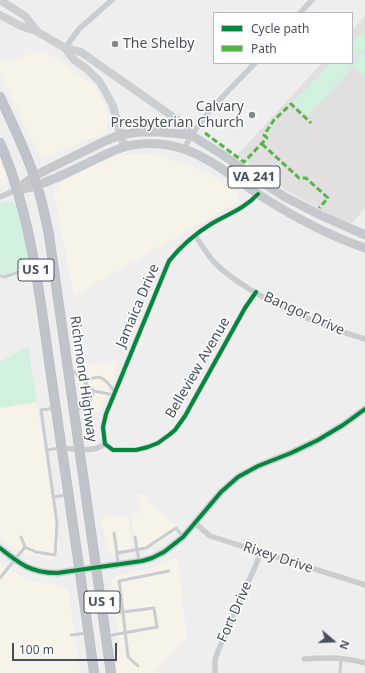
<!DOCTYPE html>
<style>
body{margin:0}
#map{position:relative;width:365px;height:673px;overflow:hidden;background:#efeeee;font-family:"Noto Sans",sans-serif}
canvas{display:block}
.legend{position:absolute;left:213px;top:12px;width:140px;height:52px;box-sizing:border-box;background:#fff;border:1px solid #b5b9be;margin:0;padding:5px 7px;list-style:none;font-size:12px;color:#45505c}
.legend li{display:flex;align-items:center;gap:8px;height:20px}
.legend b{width:20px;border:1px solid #b5b9be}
.north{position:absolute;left:313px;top:621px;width:40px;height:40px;-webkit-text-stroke:3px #fff;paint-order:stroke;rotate:109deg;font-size:11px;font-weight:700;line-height:16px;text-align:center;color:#45505c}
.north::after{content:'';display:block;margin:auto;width:14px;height:18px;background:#45505c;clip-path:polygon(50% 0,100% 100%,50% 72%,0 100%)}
.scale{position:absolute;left:12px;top:643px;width:105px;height:18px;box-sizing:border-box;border:2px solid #45505c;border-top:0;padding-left:5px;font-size:12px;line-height:14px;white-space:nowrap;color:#45505c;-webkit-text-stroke:3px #fff;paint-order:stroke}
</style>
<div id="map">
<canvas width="365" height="673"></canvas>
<ul class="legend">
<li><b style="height:5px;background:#00873e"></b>Cycle path</li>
<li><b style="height:5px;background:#57b448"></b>Path</li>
</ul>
<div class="north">N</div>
<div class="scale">100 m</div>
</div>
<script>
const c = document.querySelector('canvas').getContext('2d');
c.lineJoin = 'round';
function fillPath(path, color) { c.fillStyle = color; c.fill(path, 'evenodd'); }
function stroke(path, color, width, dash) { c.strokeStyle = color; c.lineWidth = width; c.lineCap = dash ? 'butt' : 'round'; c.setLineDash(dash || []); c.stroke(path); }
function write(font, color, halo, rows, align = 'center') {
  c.font = font + ' "Noto Sans",sans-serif'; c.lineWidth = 3; c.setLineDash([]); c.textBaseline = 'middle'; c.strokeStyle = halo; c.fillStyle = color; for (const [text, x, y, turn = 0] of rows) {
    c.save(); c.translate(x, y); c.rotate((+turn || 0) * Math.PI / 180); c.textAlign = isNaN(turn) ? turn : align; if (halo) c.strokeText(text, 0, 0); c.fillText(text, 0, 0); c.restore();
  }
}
fillPath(new Path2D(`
 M43,50L95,86L109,114L105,134L41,158L0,73V64Z
 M0,151L9,178L8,183L0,187Z
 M139,153L160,156L203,171L236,188L240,195L237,202L74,296L54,193L60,183L88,168L116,157Z
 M114,363L117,371L100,411L83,417L76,364Z
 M37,402L60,550L58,551V556L52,560L15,550L0,537V407Z
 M135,494L150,495L146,499L180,529L160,543L136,550L131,514L145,512Z
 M128,515L133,551L113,555L106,548L102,518Z
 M177,557L187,637L153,673H117L116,653L120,651L111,582L116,576L151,569Z
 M0,562L16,574L36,582L61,585L68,590L80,673H0Z`), '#f7f3e9');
fillPath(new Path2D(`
 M365,16V208L351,224L328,214L288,191L263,175L237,155L322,63H352V30Z`), '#e1dfe0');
fillPath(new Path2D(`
 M365,31V51L363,49L352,60V41Z
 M362,53L365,56V78L351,65Z
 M330,63H350L348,65L352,69L308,115L292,103Z
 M8,201L14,202L18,206L31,261L3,277L0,272V204Z
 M28,346L37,402L0,408V362Z`), '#d1f0de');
const trunk = new Path2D(`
 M0,97C12,123 25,149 34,176C41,196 45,215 49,235L111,673
 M0,143C33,219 40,301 52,382C66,479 81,576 94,673`);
stroke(trunk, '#b3b8be', 10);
stroke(new Path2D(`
 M0,276L5,277L34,266
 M71,369L94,391L89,404L76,411
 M85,382C101,372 105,379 115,392
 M94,391L114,395
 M47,450L60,448
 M53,497L67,495
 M114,533L117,553
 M135,537L139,561
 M25,547L36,552L55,555L57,523L41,410L55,408
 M118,565L117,553L146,548L176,528L183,537
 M0,578L25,547L21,537
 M104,613L123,612L119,581L169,571
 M71,635L87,633
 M107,636L157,627L154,608L123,612L128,657L138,666
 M340,673L341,659`), '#cacdd0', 3);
stroke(new Path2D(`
 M300,13L312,0
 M65,48L79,29L112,0
 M184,149C201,115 230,90 255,63
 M0,197L16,190
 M195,235C201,244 207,255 215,263C248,296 320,326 365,339
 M105,444L103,427L106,414L169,261C181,246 195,234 211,224C228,214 244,209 258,194
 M105,444L113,450H136L148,447L158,443L169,435L175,430L185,416L245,308L256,292
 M62,448C77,449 92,453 105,444
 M195,523L210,536L365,585
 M304,659C325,657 345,657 365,663
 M215,673V660L218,651L261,553`), '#cacdd0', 5.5);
stroke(new Path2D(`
 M0,548C20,564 31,573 57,573L142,561L152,558L164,552L183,537L221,492L238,477L258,466L291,453L318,440L343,425L365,409`), '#cacdd0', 7);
stroke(new Path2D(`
 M0,0L25,16L36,30
 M0,15L21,26L36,31L65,48L81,52L186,126L191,135
 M65,48L74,60L87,69L99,81L104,89L113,106L122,141L127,146`), '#cbcfd2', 8);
stroke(new Path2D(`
 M16,190L34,176L105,141L120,135L138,132H160L191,135L223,155L263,183L285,197L320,215L365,235
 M18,190C24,188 32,188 38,185C58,178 77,168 96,159C106,154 116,149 127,146C189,133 222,172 269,201C298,219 333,237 365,248`), '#c5c9ce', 9);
stroke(trunk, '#c0c4ca', 9);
stroke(new Path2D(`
 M205,133L244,162L267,138L264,135L274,120L291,104L311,123
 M262,144L299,178H306L328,198L319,208`), '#57b448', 3, [6, 3]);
stroke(new Path2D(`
 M256,292L245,308L185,416L175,430L169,435L158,443L148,447L136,450H113L105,444L103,427L106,414L169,261C181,246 195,234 211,224C228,214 244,209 258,194
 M0,548C20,564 31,573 57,573L142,561L152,558L164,552L183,537L221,492L238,477L258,466L291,453L318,440L343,425L365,409`), '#00873e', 4);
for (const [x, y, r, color] of [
 [115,44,4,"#80878f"],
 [252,115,4,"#80878f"]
]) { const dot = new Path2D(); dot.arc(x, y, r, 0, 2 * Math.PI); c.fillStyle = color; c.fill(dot); stroke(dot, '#fff', 1.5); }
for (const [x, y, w] of [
 [254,177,52],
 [36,270,36],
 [102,602,36]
]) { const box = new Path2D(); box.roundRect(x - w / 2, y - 11, w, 22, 3); c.fillStyle = '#fff'; c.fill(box); stroke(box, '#45505c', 1); }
write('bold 13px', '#45505c', null, [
 ["VA 241",254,177],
 ["US 1",36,270],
 ["US 1",102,602]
]);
write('14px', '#45505c', '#fff', [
 ["The Shelby",123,44],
 ["Calvary",244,107,"right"],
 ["Presbyterian Church",244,123,"right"]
], 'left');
write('14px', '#45505c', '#fff', [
 ["Jamaica Drive",138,306,-67],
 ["Bangor Drive",304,314,24],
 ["Belleview Avenue",198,368,-60],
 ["Richmond Highway",83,379,82],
 ["Rixey Drive",278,558,18],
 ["Fort Drive",235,612,-66]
]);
</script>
